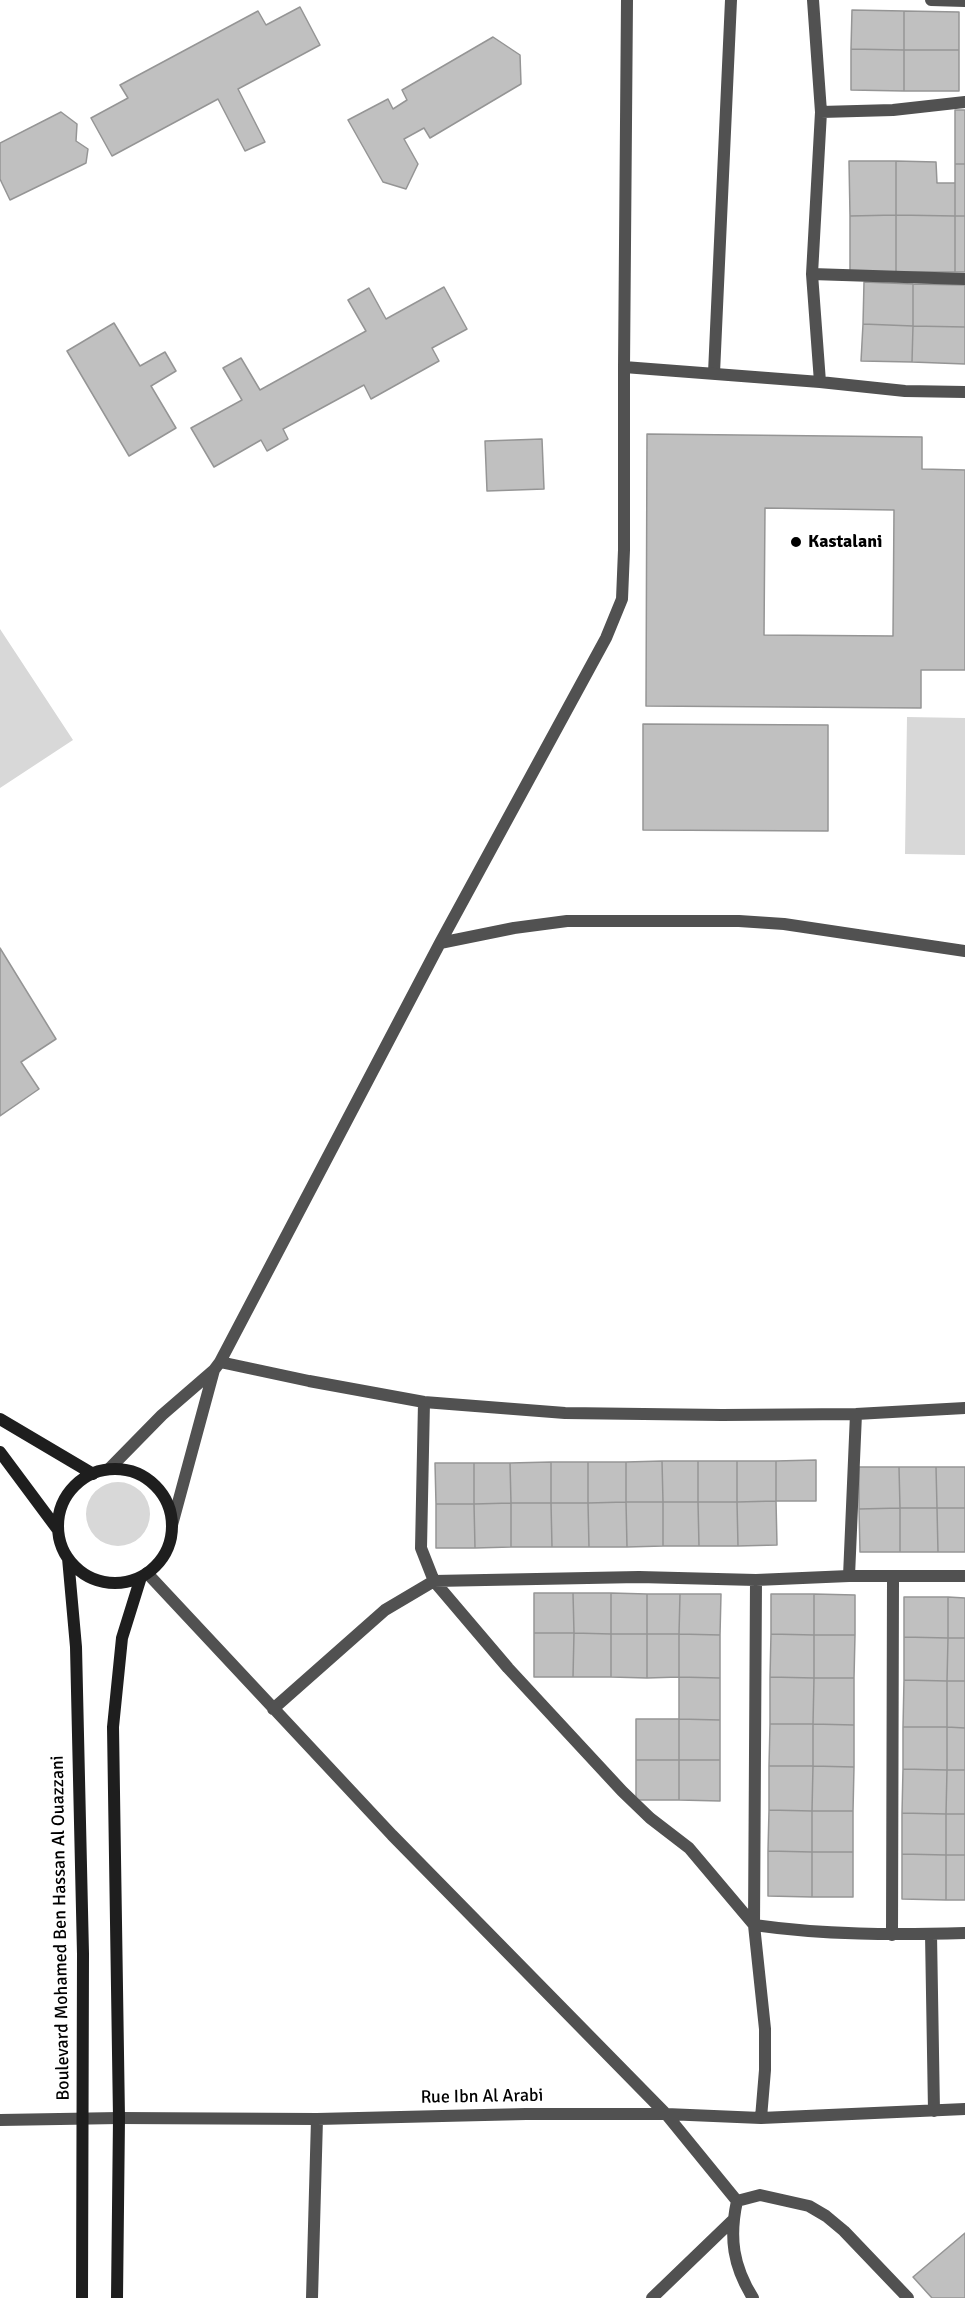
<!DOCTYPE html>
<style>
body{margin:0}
canvas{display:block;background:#fff}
</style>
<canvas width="965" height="2298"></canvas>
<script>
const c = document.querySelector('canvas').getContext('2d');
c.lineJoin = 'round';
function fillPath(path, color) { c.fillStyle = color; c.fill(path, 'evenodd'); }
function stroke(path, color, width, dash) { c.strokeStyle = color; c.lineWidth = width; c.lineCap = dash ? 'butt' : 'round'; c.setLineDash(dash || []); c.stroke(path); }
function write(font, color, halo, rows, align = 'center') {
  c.font = font + ' Signika,sans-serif'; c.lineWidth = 6; c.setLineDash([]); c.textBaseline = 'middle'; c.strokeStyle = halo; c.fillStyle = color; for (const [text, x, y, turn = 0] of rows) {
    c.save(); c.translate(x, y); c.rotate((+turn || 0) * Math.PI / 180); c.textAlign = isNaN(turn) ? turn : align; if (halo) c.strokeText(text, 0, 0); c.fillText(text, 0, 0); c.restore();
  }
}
fillPath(new Path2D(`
 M0,629L73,740L0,788Z
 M907,717L965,718V855L905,854Z
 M86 1514a32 32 0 1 1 64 0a32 32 0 1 1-64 0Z`), '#d8d8d8');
const building = new Path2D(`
 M300,7L320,45L238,89L265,142L245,151L218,99L112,156L91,118L128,98L120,85L258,11L266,25Z
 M852,10L904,11V50L851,49Z
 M904,11L959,12V50H904Z
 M493,37L520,55L521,84L430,138L424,128L404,139L418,164L406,189L383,182L348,120L388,99L393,109L407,100L402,90Z
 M851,49L904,50V91L851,90Z
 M904,50H959V91H904Z
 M955,110H965V164H955Z
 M61,112L77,124L76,141L88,149L86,163L10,200L0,179V143Z
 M849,161H896V215L850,216Z
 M896,161L936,162L937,183H955V216L896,215Z
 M955,164H965V216H955Z
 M896,215V272H850V216Z
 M896,215L955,216V272H896Z
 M955,216H965V272H955Z
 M864,282L913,284V326L863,324Z
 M913,284L965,285V327L913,326Z
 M444,287L467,329L432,348L439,361L371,399L364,385L283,429L288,439L267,451L261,440L214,467L191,428L242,400L223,368L241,358L260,390L366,331L348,300L369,288L386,319Z
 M114,323L140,366L165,352L176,371L151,386L176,428L129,456L67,351Z
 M863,324L913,326L912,362L861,361Z
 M913,326L965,327V364L912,362Z
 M647,434L922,437V469L965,470V670H921V708L646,706ZM765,508L894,510L893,636L764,635Z
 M542,439L544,489L487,491L485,441Z
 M643,724L828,725V831L643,830Z
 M0,948L56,1039L21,1062L39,1089L0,1116Z
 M816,1460V1501H776V1461Z
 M662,1461L663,1502H626V1462Z
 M662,1461H698V1502H663Z
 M698,1461H737V1502H698Z
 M737,1461H776V1501L737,1502Z
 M551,1462V1503H511L510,1463Z
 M551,1462H588V1503H551Z
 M588,1462H626V1502L588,1503Z
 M435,1463H474V1504H436Z
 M474,1463H510L511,1503L474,1504Z
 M859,1467H899L900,1508L859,1509Z
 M899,1467H936L937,1508H900Z
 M936,1467H965V1508H937Z
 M776,1501L777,1545L738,1546L737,1502Z
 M626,1502H663V1546L627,1547Z
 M626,1502L627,1547H589L588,1503Z
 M663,1502H698L699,1546H663Z
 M698,1502H737L738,1546H699Z
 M511,1503V1547L475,1548L474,1504Z
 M511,1503H551L552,1547H511Z
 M551,1503H588L589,1547H552Z
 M436,1504H474L475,1548H436Z
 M900,1508H937L938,1552H900Z
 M900,1508V1552H860L859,1509Z
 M937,1508H965V1552H938Z
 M534,1593H573L574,1633H534Z
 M573,1593H611V1634L574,1633Z
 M611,1593L647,1594V1634H611Z
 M647,1594H680L679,1634H647Z
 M680,1594H721L720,1635L679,1634Z
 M771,1594H814V1635L771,1634Z
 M814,1594L855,1595V1635H814Z
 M904,1597H948V1638L904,1637Z
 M948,1597L965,1598V1638H948Z
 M534,1633H574L573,1677H534Z
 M574,1633L611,1634V1677H573Z
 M611,1634H647V1678L611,1677Z
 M647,1634H679V1677L647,1678Z
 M679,1634L720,1635V1678L679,1677Z
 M771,1634L814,1635V1678L770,1677Z
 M814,1635H855L854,1678H814Z
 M904,1637L948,1638L947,1681L904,1680Z
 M948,1638H965V1681H947Z
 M679,1677L720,1678V1720L679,1719Z
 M770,1677L814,1678L813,1724H770Z
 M814,1678H854V1725L813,1724Z
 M904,1680L947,1681V1727H903Z
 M947,1681H965V1728L947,1727Z
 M636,1719H679V1760H636Z
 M679,1719L720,1720V1760H679Z
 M770,1724H813V1766H769Z
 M813,1724L854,1725V1767L813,1766Z
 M903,1727H947V1770L903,1769Z
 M947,1727L965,1728V1770H947Z
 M636,1760H679V1800H636Z
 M679,1760H720V1801L679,1800Z
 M769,1766H813L812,1811L769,1810Z
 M813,1766L854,1767L853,1811H812Z
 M903,1769L947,1770L946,1814L902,1813Z
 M947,1770H965V1814H946Z
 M769,1810L812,1811V1852L768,1851Z
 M812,1811H853V1852H812Z
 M902,1813L946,1814V1855L902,1854Z
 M946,1814H965V1855H946Z
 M768,1851L812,1852V1897L768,1896Z
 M812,1852H853V1897H812Z
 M902,1854L946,1855V1900L902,1899Z
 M946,1855H965V1900H946Z
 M965,2233V2298H932L913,2277Z`);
fillPath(building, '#c0c0c0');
stroke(building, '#959595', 1.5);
stroke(new Path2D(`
 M714,373L731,0`), '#515151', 12);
stroke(new Path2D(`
 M813,0L821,112L812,274L820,382
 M931,0L965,1
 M821,112L893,110L965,102
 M812,274L965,279
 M624,367L627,0
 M440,943L514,928L567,921H739L784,924L965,951
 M220,1362L309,1381L424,1402L565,1413L722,1415L856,1414L965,1408
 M424,1402L421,1548L434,1581L508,1668L622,1791L650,1818L689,1848L754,1925C824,1935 894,1935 965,1933
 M109,1469L162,1415L214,1370L220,1362L440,943L606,638L622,599L624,550V367L820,382L905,391L965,392
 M172,1525L214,1370
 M147,1573L392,1835L666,2114L737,2201
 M849,1576L856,1414
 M756,1580L754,1925L765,2029V2070L761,2118
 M273,1709L385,1610L434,1581L639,1577L756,1580L849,1576H965
 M931,1934L934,2111
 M892,1935L893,1577
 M0,2120L119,2118L317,2119L526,2114H666L761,2118L965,2109
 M737,2201L760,2195L809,2206L826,2216L844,2231L908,2298
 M737,2201C729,2238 733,2266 753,2298
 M312,2298L317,2119
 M652,2298L733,2220`), '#515151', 12);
stroke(new Path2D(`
 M0,1419L93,1474
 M0,1452L58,1530
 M58 1526a57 57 0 1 1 114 0a57 57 0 1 1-114 0Z
 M68,1558L76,1647L83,1954L82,2298
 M117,2298L119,2118L113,1727L122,1638L141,1577`), '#1e1e1e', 12);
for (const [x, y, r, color] of [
 [796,542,6,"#000"]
]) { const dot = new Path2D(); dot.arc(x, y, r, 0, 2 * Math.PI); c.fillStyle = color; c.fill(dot); stroke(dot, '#fff', 2); }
write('bold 18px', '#000', '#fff', [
 ["Kastalani",808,542]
], 'left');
write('18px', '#000', '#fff', [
 ["Boulevard Mohamed Ben Hassan Al Ouazzani",61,1928,-91],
 ["Rue Ibn Al Arabi",482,2097,-1]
]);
</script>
